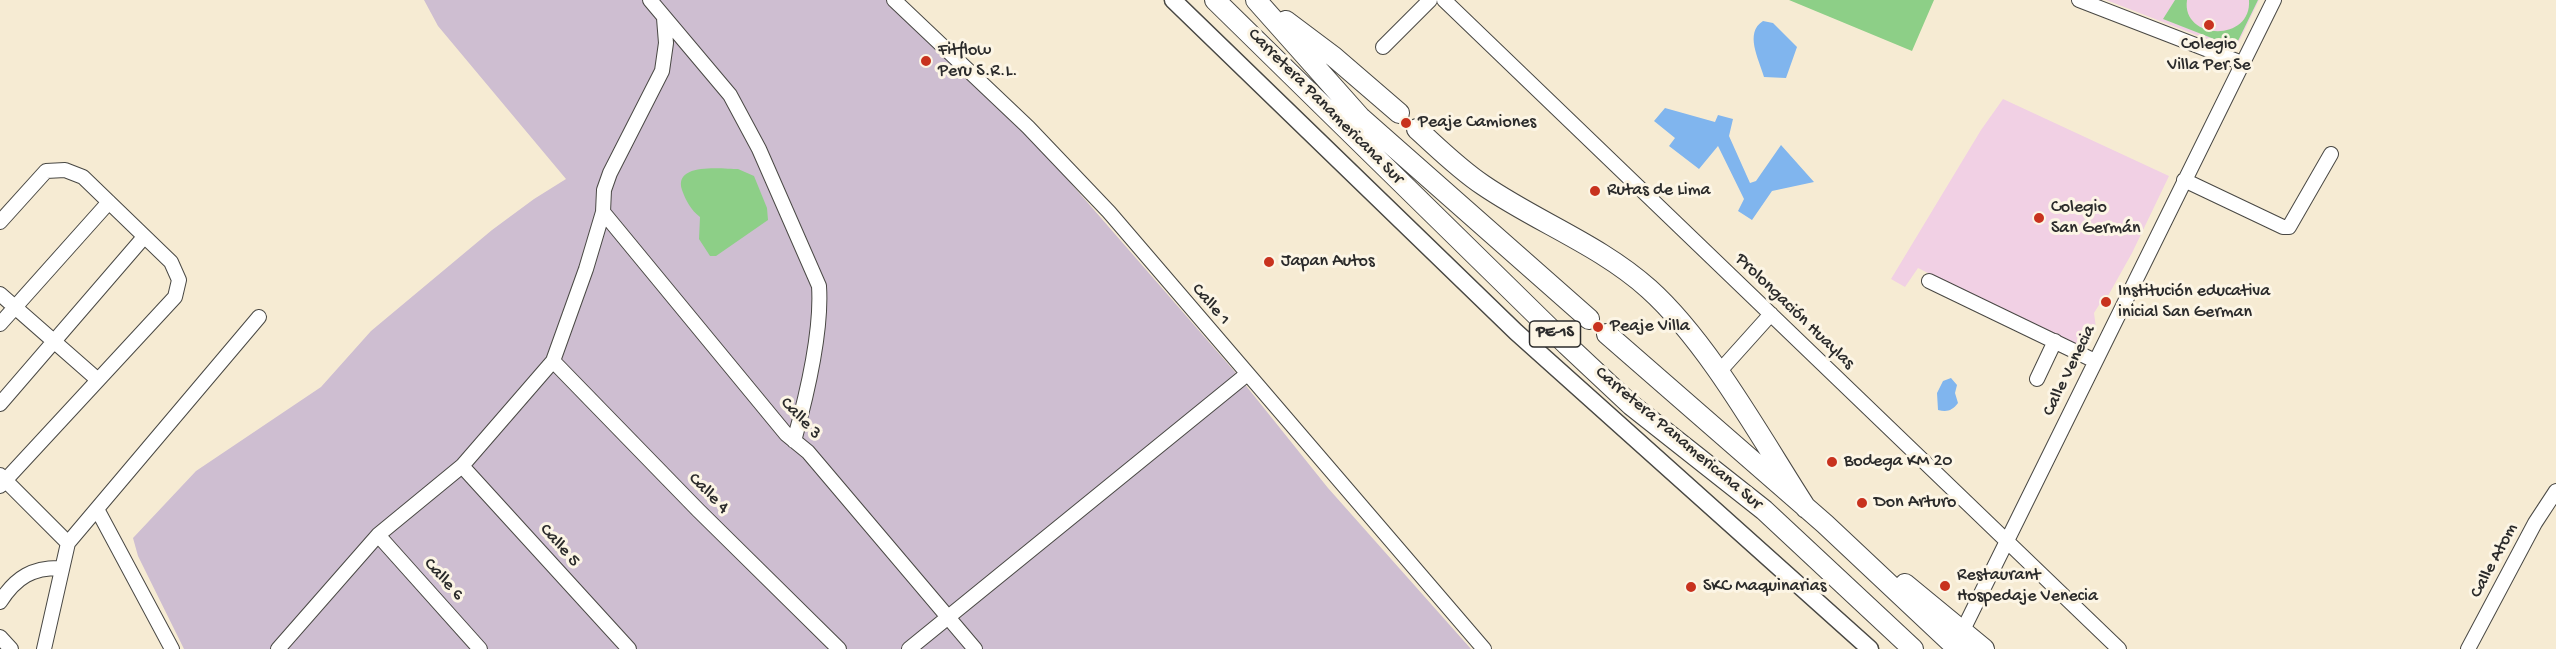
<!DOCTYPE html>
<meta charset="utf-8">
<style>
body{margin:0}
canvas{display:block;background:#f6ebd3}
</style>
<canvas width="2556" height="649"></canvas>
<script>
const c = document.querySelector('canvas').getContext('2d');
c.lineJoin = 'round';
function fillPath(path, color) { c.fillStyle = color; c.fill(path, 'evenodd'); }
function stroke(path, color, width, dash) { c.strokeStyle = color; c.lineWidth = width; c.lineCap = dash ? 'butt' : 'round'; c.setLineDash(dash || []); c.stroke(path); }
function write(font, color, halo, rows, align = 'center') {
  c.font = font + ' "Gochi Hand",sans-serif'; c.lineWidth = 6; c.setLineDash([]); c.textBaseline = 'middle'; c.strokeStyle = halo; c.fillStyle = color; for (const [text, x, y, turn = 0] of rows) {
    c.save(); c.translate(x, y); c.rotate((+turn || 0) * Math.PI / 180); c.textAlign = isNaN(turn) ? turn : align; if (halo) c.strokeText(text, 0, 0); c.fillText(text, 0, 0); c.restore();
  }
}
fillPath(new Path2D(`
 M2106,0H2259L2235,50Z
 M2003,99L2169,176L2132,253L2104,303L2099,305L2094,313L2096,328L2085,351L1918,268L1905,287L1891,279L1981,130Z`), '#f1d0e4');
fillPath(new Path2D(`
 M424,0H888L1021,126L1235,372L1328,488L1471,649H184L138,556L133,538L196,471L321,387L371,331L492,230L534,199L566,179L438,26Z`), '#cebed1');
fillPath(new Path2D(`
 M1789,0H1934L1912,51Z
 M2175,0H2187C2181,40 2252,43 2249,0H2258L2237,43L2234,42L2232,46L2163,19Z
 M738,169L754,176L767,208L768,220L716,256H710L699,239L700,217C691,210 686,201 682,190C673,162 723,169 738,169Z`), '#8dcf87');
fillPath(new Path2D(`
 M1763,21L1773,23L1797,47L1786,78L1764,77C1759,59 1744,33 1763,21Z
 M1665,108L1715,122L1718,115L1733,119L1729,136L1750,183L1756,181L1781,145L1814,182L1772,191L1752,220L1738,211L1744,199L1718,146L1699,169L1669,146L1675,138L1654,121Z
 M1951,378L1957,385L1955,393L1958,403C1952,411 1947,412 1938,410L1937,393L1943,381Z`), '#80b5ee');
const minor = new Path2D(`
 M650,0L730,95L759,149L819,286C822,330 806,398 794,441
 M894,0L1028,127L1109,212L1484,649
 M1444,0L2119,649
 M2079,0L2242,63
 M1383,47L1430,0
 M2184,180L2283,227H2289L2331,154
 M603,212L786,434L808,452L975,649
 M0,222L46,171L65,170L83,177L171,262L179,280L175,297L0,486
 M1929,281L2095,361
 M0,294L98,380
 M0,324L109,202
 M553,361L698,510L839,649
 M1718,373L1771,314
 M2037,379L2055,341
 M0,404L144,237
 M462,466L629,649
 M0,475L68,543
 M97,509L172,649
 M378,535L480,649
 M0,602C16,577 33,567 62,568
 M1963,630L2274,0
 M0,637L11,649
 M44,649L68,543L259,317
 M278,649L378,535L462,466L553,361L586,269L603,212L604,190L610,173L662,71L666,43L664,18
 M909,649L1246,375
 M2468,649L2535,523L2556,491`);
const major = new Path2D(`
 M1173,0L1516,332L1870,649`);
const highway = new Path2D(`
 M1215,0L1567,345L1631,405L1764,510L1913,649
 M1256,0L1360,117L1589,319
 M1286,21L1334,57L1399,113
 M1417,129C1438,148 1459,169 1483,185C1537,222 1600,245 1649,289C1709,343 1762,440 1806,508
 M1607,334L1825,524L1958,649
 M1905,584L1984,649`);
stroke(minor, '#494844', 16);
stroke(major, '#494844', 19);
stroke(highway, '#494844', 22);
stroke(minor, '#fff', 14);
stroke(major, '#fff', 16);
stroke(highway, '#fff', 20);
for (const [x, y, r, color] of [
 [2209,25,6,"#c8321e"],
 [926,61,6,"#c8321e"],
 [1406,123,6,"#c8321e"],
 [1595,191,6,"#c8321e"],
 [2039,218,6,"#c8321e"],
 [1269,262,6,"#c8321e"],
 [2106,302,6,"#c8321e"],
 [1598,327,6,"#c8321e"],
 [1832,462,6,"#c8321e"],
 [1862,503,6,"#c8321e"],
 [1945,586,6,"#c8321e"],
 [1691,587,6,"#c8321e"]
]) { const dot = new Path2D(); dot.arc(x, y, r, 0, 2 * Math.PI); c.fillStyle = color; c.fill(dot); stroke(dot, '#fcf5e5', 2); }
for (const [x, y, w] of [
 [1555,334,51]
]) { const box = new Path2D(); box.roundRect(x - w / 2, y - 13, w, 26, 4.5); c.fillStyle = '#fcf5e5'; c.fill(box); stroke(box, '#2b2b2b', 1.5); }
write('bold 16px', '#2b2b2b', null, [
 ["PE-1S",1555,334]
]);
write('18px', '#2b2b2b', '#fcf5e5', [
 ["Colegio",2209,45,"center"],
 ["Villa Per Se",2209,66,"center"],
 ["Fitflow",938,51],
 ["Peru S.R.L.",938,72],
 ["Peaje Camiones",1418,123],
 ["Rutas de Lima",1607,191],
 ["Colegio",2051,208],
 ["San Germán",2051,229],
 ["Japan Autos",1281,262],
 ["Institución educativa",2118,292],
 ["inicial San German",2118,313],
 ["Peaje Villa",1610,327],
 ["Bodega KM 20",1844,462],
 ["Don Arturo",1874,503],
 ["Restaurant",1957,576],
 ["Hospedaje Venecia",1957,597],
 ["SKC Maquinarias",1703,587]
], 'left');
write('18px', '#2b2b2b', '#fcf5e5', [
 ["Carretera Panamericana Sur",1325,107,45],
 ["Calle 1",1210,305,49],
 ["Prolongación Huaylas",1794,312,44],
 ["Calle Venecia",2070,371,-64],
 ["Calle 3",800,419,46],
 ["Carretera Panamericana Sur",1678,439,40],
 ["Calle 4",708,494,45],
 ["Calle 5",559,546,48],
 ["Calle Atom",2495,561,-62],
 ["Calle 6",443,580,48]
]);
</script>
